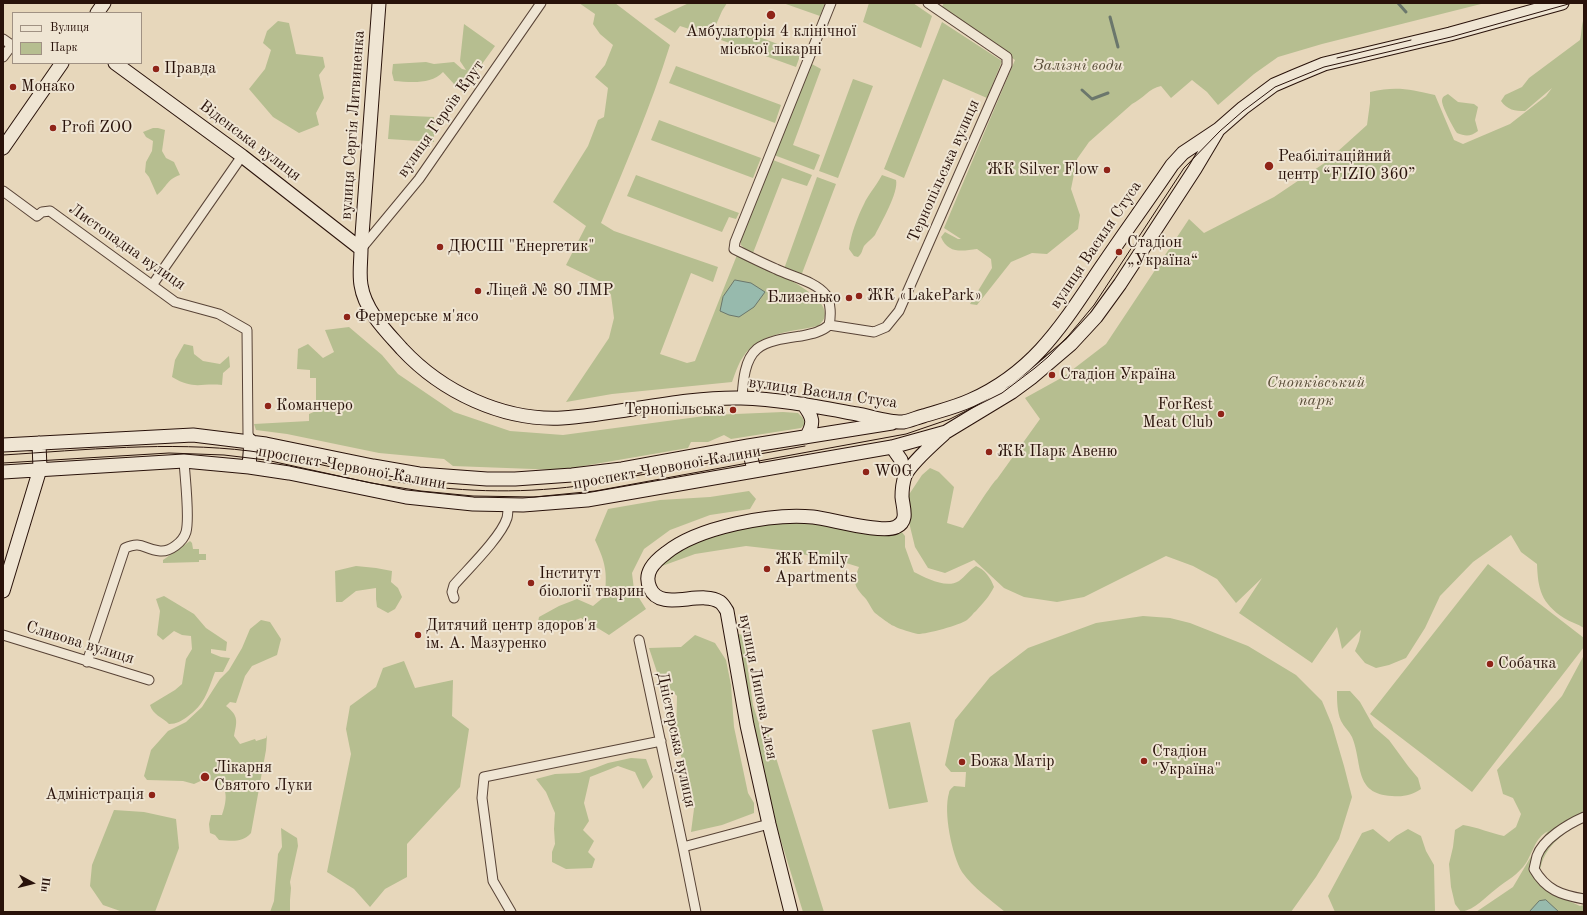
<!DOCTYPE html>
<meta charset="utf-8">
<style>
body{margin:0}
#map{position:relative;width:1587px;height:915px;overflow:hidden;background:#e7d7bb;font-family:"Old Standard TT",serif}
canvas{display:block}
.frame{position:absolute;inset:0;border:4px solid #29120a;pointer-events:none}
.legend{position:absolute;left:12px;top:12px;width:130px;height:52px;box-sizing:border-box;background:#efe5d3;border:1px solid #a09183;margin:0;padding:5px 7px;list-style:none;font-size:12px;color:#29120a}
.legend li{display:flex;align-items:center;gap:8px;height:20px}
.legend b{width:20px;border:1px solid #a09183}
.north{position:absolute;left:12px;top:863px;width:40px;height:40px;-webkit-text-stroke:3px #efe5d3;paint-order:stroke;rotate:97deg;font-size:11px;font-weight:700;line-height:16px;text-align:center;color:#29120a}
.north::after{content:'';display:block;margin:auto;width:14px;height:18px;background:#29120a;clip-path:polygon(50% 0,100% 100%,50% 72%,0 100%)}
</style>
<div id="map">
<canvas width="1587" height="915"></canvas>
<div class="frame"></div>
<ul class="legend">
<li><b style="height:5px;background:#efe5d3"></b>Вулиця</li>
<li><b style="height:11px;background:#b6be90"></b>Парк</li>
</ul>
<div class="north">Пн</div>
</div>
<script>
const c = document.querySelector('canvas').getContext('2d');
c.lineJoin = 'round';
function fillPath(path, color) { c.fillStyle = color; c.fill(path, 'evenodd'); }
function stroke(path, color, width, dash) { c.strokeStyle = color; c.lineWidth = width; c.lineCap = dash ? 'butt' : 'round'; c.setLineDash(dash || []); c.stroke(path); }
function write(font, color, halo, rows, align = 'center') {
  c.font = font + ' "Old Standard TT",serif'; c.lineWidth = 4; c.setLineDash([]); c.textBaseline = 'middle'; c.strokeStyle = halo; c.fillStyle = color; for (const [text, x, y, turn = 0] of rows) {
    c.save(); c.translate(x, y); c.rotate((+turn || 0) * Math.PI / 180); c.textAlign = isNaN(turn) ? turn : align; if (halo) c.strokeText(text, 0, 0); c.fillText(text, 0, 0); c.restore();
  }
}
fillPath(new Path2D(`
 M579,3H615L670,45C651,106 626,164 601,223L614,231L718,267L713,282L691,273L660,354L687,363L695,361L737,255C754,263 852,300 818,326C792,332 759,332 743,357C738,364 735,374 732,382L612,394L566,402L609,338L614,318L611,295L601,282L566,265L586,226L553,202L588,146L598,120L604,117L608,88L595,77L605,65L613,45L600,34L593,24L595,14Z
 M689,3H727L722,11L711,36L680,26L675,33L654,19Z
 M783,3H825L820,16Z
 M869,3H913L932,16L921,48L863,22Z
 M944,3H1485L1322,44L1278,57L1254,74L1218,105L1207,92L1192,80L1171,98L1161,86C1149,88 1143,99 1132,104L1089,142L1077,159L1071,189L1080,215L1078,229L1047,254L1032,253L1011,262L977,305L970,304L992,268L991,259L977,249C962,251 948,254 941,237L945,232L958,239H961L944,228L1015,60L941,8Z
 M1584,18V628C1578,624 1570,622 1564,618C1541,603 1538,589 1537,564L1521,552L1511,535L1473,562L1440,596L1425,628L1406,658L1389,665L1376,668L1365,663L1355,651L1359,641L1361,630L1342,649L1337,627L1312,663L1239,613L1262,578L1236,603L1217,579L1193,566L1166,556L1084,597L1057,602L1024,597L1004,588L974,560L945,573L928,568L915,547L907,514L908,496L922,475L930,468L939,472L954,487L947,523L963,528C968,521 994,480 997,479L1040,419L1025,398L1063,377L1106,344L1189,219L1204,233L1274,197L1326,162L1367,125L1370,103V92C1396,86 1409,89 1435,95L1454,140L1463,144L1510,124L1546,96L1552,88L1525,111C1515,111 1507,110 1501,101L1505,95L1522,87L1529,78L1580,40C1582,33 1581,25 1584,18Z
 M278,21L289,23L296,54L323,57L325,67L319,75L324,98L316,113L319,125L299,133L273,117L249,89L265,69L271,50L263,43L267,31Z
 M942,22L1002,61L987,98L943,79L904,178L884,169Z
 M464,24L495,46L477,71V74L471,83L461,92L459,85L454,84L443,72C431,85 410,82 394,81L392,73L393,64L426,62L434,64L454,62L462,69L466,70L460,61Z
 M728,25L801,53L796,67L721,40Z
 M810,63L821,69L793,145L820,155L814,170L774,155Z
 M676,66L781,105L775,123L669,83Z
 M853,79L873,86L838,178L819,171Z
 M1448,94L1458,102L1474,104L1478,107L1475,120L1478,131C1470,137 1465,136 1457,133C1453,128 1442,106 1442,101C1442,97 1444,96 1448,94Z
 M390,115L434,117V142L388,139Z
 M659,120L761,158L753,178L651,140Z
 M153,128H158L165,130L162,151L166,158L174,162L180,175C167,179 167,187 157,195L149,177L145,172L146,162L152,151L153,141L146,137L143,132Z
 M773,160L812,175L807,186L782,178L753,253L745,249L741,245V237Z
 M636,175L739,213L736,219L729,217L722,232L627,196Z
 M882,175L896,180C899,192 881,223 875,235C872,239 867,242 864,246C862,250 862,254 858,257L854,256L849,249C851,234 857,218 864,204C868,195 876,186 882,175Z
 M817,177L836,184L801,276L784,269Z
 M349,327L382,355L398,374L454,412L510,431L563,435L712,415L783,412L798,413L803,418L805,424L801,428L731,439L724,435L708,442H691L688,448L560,470L453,466L444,459L379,453L287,434L256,430L254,424L309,421V414L316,411V378H310V370L297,369L298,349L308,344L323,358L334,352L325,330Z
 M184,344L193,346L194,354L203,361L220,364L229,356L230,367L223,373L222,385C199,383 194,390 172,377L175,360Z
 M749,491L756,499L750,509L710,515L670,530L644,549L632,573L634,590L646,609L609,635L581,618L548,630L537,628L539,617L559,606L577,599L593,606L605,596C607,571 606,564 595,540L608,509L660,500L710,497Z
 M774,520L901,531L905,536V547L914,572C926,578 946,589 959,581C965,577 969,570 976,566C984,569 991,578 994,587C989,597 983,603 976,611C973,613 971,617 967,620C960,625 927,634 918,634C913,633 899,629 894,626C892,626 876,614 874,612C871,608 869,603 866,599C855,587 852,584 859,567L843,562L827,560L790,551L746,546L695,554L651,570L682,545Z
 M190,541L192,543L193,549H199V554H206V560H199V562L163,563V560Z
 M1488,564L1584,638V647L1472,792L1370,714Z
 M356,566L376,568L392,571L391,582L398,588L402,597L395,609L388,613L377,607L376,599V588L356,591L342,602H336L335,571Z
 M164,596L194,614L206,628L227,642L226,651L211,649V653L221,657L230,658L223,672H215C207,693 205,704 187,717C181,721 177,724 169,724C162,717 153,715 150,705L175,690L182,684L186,659L192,649L191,636L182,635L174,631L163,640L157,635L160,611L156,599Z
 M1143,616L1170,618L1190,623L1248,646L1296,675L1322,701L1332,725L1344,766L1352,797L1339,839L1316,877L1291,912H1005C991,900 973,888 962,872C952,855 943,812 949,793C949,790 952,788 954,786L965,787L966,772H951L945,765L955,720L990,677L1028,648L1096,623Z
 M261,620L270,622L281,639L277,655L252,666L245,676L236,703L230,702L226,706C239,716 237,721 234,736L240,744L255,739L256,741L266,738L267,735L266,750L251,833C242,843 232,841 219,840L215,835L210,833L209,824L211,815H222C225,806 229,792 221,785C218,782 211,780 207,778L194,784L183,781L147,780L144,776L151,750L168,731L186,722L202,707L220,679L229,670L242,648L250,629Z
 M738,634L743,635L753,705L762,733L768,732L824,912H803L778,831L751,715Z
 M695,635L715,643L726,660L731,685L734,727L748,793L754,803V813L722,825L691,832L694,809L681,786L683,762L676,740L677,696L659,678L649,648L681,647Z
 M1584,655V822C1566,831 1546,845 1541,866C1539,871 1540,878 1540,885L1554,894L1580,906L1584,905V912H1476L1513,887L1539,843L1548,831C1535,838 1533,852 1526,863C1518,875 1507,880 1496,889C1484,898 1476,909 1461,912L1455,904L1451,887L1449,864L1453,847L1455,830L1463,825C1477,827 1490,833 1504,836L1516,827L1521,814L1513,798L1503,794L1497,770L1562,696Z
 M404,661L415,688L453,680L452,716L469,729L460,787L407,844V877L385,889L370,907L354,889L327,872L351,754L346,729L350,706L376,687L383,668Z
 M1337,691H1350L1360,702L1374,727L1389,740L1408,766L1418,778L1421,789C1412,795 1404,797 1392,796C1353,794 1363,763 1352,737C1349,731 1344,727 1341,721C1337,712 1337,700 1337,691Z
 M910,722L928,802L889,809L872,730Z
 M631,758L646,759L653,777L643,789L635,772L618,766L590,777L584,803L589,821L583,830L594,841L588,852L595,859L592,868L566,869L552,862V852L555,844L554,829L555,813L546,792L536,779L555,774L579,773L595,768L608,763Z
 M114,810L144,812L176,819L179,848L155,912H123L103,905L90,886L92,865Z
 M281,828L297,838L298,846L290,882L291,888L290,900V912H270L274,901L278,854L282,847Z
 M1373,829L1389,842L1396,836L1408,829L1421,836L1426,851L1434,865L1435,912H1335L1328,896L1362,833Z`), '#b6be90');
const water = new Path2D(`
 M735,280L751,283L765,292L754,307L739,317L729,315L720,311L723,297Z
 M1546,900L1559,912H1529L1539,901Z`);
fillPath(water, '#97baad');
stroke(water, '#6b776c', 1);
stroke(new Path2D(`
 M1398,3L1406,12
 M1110,17L1118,47
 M1082,90L1092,99L1108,93`), '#6b776c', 3);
const street = new Path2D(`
 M3,39L13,46
 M3,57L12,45
 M3,191L37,216L42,212L50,211L175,302L219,314L247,330L248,434L251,441
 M361,249L419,179L541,3
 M153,284L242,156
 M829,325C831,316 831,303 826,295C815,281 792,277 776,269C762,263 748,256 734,249L735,242L831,3
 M742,398C743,383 744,360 757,349C768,340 788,338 801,336C811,334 822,332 829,325L874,332L886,327L899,311L1007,65V57L928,3
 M454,598L452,592L454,585C468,569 501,537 507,518C508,514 508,510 508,505
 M3,635L149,680
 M639,640L683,847L696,912
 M87,662L125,548C142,540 144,550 160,551C170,552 183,542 186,532C190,518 185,478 184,461
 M1584,817C1568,824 1543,839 1537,856C1536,860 1535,865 1534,869C1546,890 1561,895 1584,899
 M683,847L769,824
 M511,912L493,881L482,798L484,777L661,741`);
const secondary = new Path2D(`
 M379,3L361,249C361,261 359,274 361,285C365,311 386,331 402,349C442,392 503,421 562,418C622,414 680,397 741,398C780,399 819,407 857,414C869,416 892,423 903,422C909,421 916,418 923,416C939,411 956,407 971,400C1036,371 1064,322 1102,266C1125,232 1149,199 1172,165L1183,153L1219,129L1243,108L1274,85L1295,76L1324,64L1450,34L1562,3
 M97,13L104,3
 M115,63L242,156L361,249
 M3,148L62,63
 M803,404C813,417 815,423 806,437
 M3,445L193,435L266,444L373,466L419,474L487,479H515L572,475L622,469L748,446L892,423
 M748,446L754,470
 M892,447L901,460L905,476
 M249,467L251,441
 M3,472L184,461L249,467L289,473L406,497L473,504L523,505L587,500L892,447L946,432L1012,392L1031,378L1071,344L1096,317L1120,284L1195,169L1217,132
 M3,591L40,469L39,443
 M791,912L769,824L747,725L727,611C725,608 723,604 720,602C701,589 660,613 650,588C643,573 654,562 666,553C698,527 772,513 813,517C831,519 882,534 896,527C909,521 903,508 902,497C902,492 903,482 905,476C910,464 933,444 944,434`);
stroke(street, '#584336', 11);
stroke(secondary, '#29120a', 15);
stroke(street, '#efe5d3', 9);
stroke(secondary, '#efe5d3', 13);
stroke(new Path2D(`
 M1337,58L1411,40
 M3,455C85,450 168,441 250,451C298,457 346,472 394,481C454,492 517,494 578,486L805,446
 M3,463L169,453L224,455L266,460L371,483L421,491L473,496L534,497L595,491L906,434L950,419L1002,393L1035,368L1048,357L1069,335L1094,305L1184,168L1220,131L1243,111L1275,87L1324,67L1451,37L1572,3`), '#29120a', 1);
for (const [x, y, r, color] of [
 [771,15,5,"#8f2418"],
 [156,69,4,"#8f2418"],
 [13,87,4,"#8f2418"],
 [53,128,4,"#8f2418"],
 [1269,166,5,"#8f2418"],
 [1107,170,4,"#8f2418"],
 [440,247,4,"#8f2418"],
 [1119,252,4,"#8f2418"],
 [478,291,4,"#8f2418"],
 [859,296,4,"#8f2418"],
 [849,298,4,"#8f2418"],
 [347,317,4,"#8f2418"],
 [1052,375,4,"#8f2418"],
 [268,406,4,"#8f2418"],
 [733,410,4,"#8f2418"],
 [1221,414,4,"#8f2418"],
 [989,452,4,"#8f2418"],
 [866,472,4,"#8f2418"],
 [767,569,4,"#8f2418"],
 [531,583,4,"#8f2418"],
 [418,635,4,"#8f2418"],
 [1490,664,4,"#8f2418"],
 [1144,761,4,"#8f2418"],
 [962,762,4,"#8f2418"],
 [205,777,5,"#8f2418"],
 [152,795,4,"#8f2418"]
]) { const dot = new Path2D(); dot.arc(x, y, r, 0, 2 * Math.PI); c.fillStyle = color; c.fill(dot); stroke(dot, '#efe5d3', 1.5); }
write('16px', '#29120a', '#efe5d3', [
 ["Амбулаторія 4 клінічної",771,32,"center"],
 ["міської лікарні",771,50,"center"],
 ["Правда",164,69],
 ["Монако",21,87],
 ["Profi ZOO",61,128],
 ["Реабілітаційний",1278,157],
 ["центр “FIZIO 360”",1278,175],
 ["ЖК Silver Flow",1099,170,"right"],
 ["Стадіон",1127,243],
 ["„Україна“",1127,261],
 ["ДЮСШ \"Енергетик\"",448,247],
 ["Ліцей № 80 ЛМР",486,291],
 ["ЖК «LakePark»",867,296],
 ["Близенько",841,298,"right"],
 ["Фермерське м'ясо",355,317],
 ["Стадіон Україна",1060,375],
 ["ForRest",1213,405,"right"],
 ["Meat Club",1213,423,"right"],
 ["Команчеро",276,406],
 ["Тернопільська",725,410,"right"],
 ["ЖК Парк Авеню",997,452],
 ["WOG",874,472],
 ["ЖК Emily",775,560],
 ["Apartments",775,578],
 ["Інститут",539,574],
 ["біології тварин",539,592],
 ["Дитячий центр здоров'я",426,626],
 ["ім. А. Мазуренко",426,644],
 ["Собачка",1498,664],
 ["Стадіон",1152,752],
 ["\"Україна\"",1152,770],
 ["Божа Матір",970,762],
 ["Лікарня",214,768],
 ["Святого Луки",214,786],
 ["Адміністрація",144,795,"right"]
], 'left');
write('italic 16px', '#5a4e39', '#efe5d3', [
 ["Залізні води",1078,66],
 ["Снопківський",1316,383],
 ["парк",1316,401]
]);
write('16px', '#29120a', '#efe5d3', [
 ["вулиця Героїв Крут",441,119,-55],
 ["вулиця Сергія Литвиненка",353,125,-86],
 ["Віденська вулиця",250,141,37],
 ["Тернопільська вулиця",944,171,-66],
 ["вулиця Василя Стуса",1096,245,-56],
 ["Листопадна вулиця",127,247,35],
 ["вулиця Василя Стуса",823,393,8],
 ["проспект Червоної Калини",352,468,10],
 ["проспект Червоної Калини",667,468,-10],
 ["Сливова вулиця",80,643,17],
 ["вулиця Липова Алея",758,687,79],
 ["Дністерська вулиця",676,740,78]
]);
</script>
